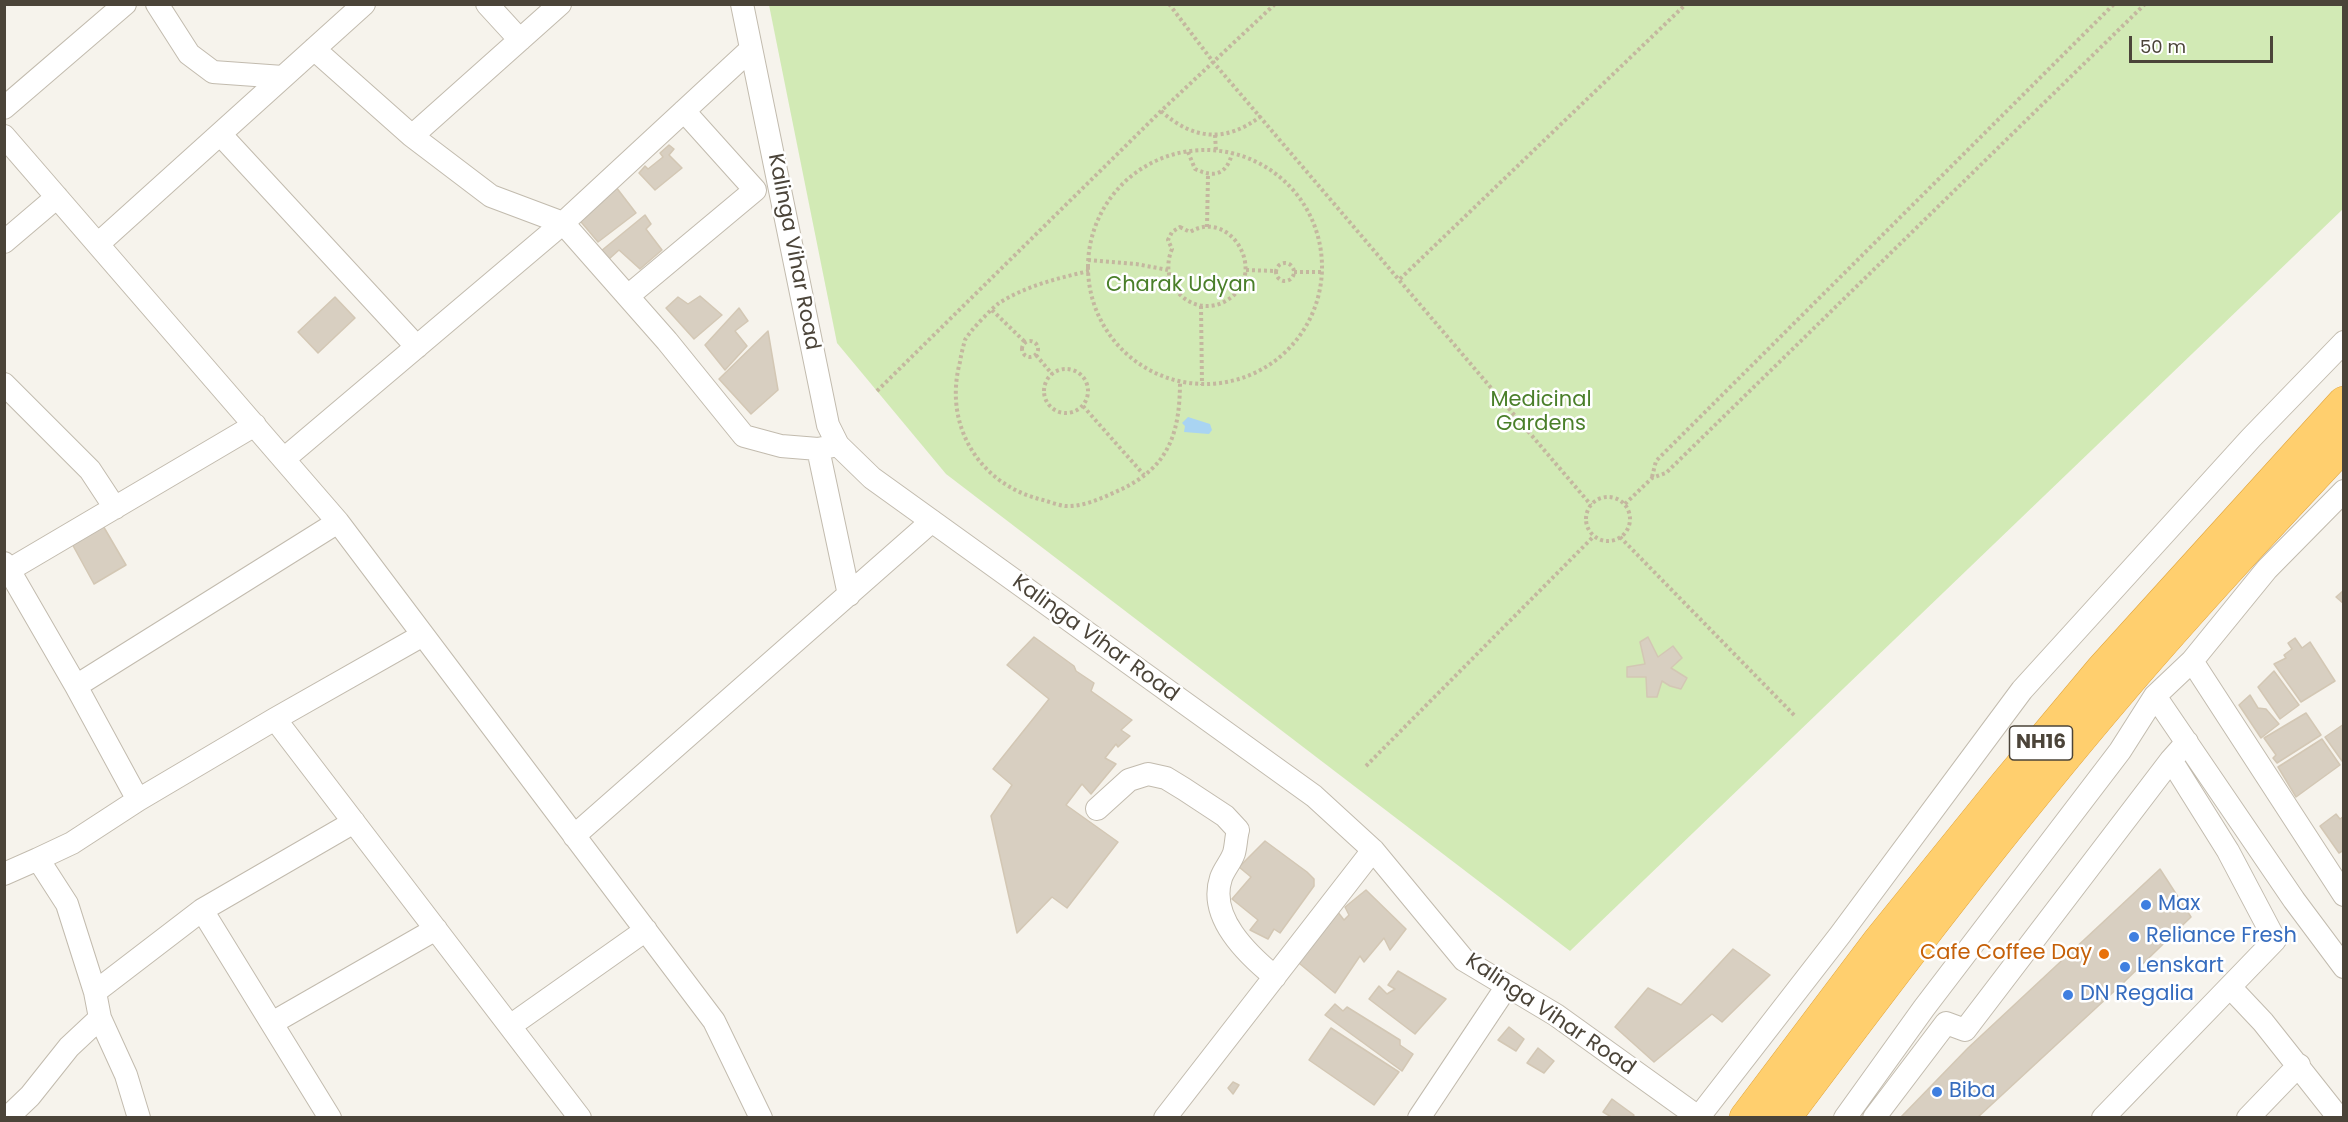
<!DOCTYPE html>
<style>
body{margin:0}
#map{position:relative;width:2348px;height:1122px;overflow:hidden;background:#f6f3ec;font-family:Poppins,sans-serif}
canvas{display:block}
.frame{position:absolute;inset:0;border:6px solid #4b4439;pointer-events:none}
.scale{position:absolute;left:2129px;top:36px;width:144px;height:27px;box-sizing:border-box;border:3px solid #4b4439;border-top:0;padding-left:8px;font-size:18px;line-height:21px;white-space:nowrap;color:#4b4439;-webkit-text-stroke:4px #fff;paint-order:stroke}
</style>
<div id="map">
<canvas width="2348" height="1122"></canvas>
<div class="frame"></div>
<div class="scale">50 m</div>
</div>
<script>
const c = document.querySelector('canvas').getContext('2d');
c.lineJoin = 'round';
function fillPath(path, color) { c.fillStyle = color; c.fill(path, 'evenodd'); }
function stroke(path, color, width, dash) { c.strokeStyle = color; c.lineWidth = width; c.lineCap = dash ? 'butt' : 'round'; c.setLineDash(dash || []); c.stroke(path); }
function write(font, color, halo, rows, align = 'center') {
  c.font = font + ' Poppins,sans-serif'; c.lineWidth = 5; c.setLineDash([]); c.textBaseline = 'middle'; c.strokeStyle = halo; c.fillStyle = color; for (const [text, x, y, turn = 0] of rows) {
    c.save(); c.translate(x, y); c.rotate((+turn || 0) * Math.PI / 180); c.textAlign = isNaN(turn) ? turn : align; if (halo) c.strokeText(text, 0, 0); c.fillText(text, 0, 0); c.restore();
  }
}
fillPath(new Path2D(`
 M769,5H2343V209L1570,951L946,474L837,343Z`), '#d2eab5');
fillPath(new Path2D(`
 M1188,417L1210,424L1212,430L1209,434L1184,432L1185,426L1182,423Z`), '#a9d4f2');
const building = new Path2D(`
 M669,145L674,149L669,155L682,168L655,190L639,173L645,166L648,169L663,157L660,153Z
 M616,187L636,213L598,242L576,216Z
 M645,215L651,224L646,229L662,250L640,269L619,250L609,259L601,251Z
 M700,296L722,315L694,339L666,308L678,297L688,304Z
 M335,297L355,318L318,353L298,332Z
 M739,308L748,321L735,331L747,346L725,370L705,345Z
 M768,331L778,390L751,414L719,379Z
 M102,524L126,565L94,584L71,542Z
 M2344,590V604L2336,597Z
 M1034,637L1074,666L1076,671L1094,683L1091,691L1132,720L1121,730L1130,736L1118,747L1116,744L1105,758L1116,764L1091,794L1082,784L1066,805L1118,842L1067,908L1052,897L1017,933L991,816L1012,785L993,769L1049,699L1007,665Z
 M1648,637L1658,657L1673,646L1682,658L1671,668L1687,678L1681,689L1670,686L1662,681L1657,697H1647L1646,677H1627V667L1645,664L1640,642Z
 M2295,638L2302,648L2310,642L2335,681L2301,702L2274,664L2286,658L2284,655L2292,649L2288,643Z
 M2274,671L2299,705L2280,719L2258,687Z
 M2250,695L2258,708L2266,709L2279,724L2261,738L2239,705Z
 M2306,713L2321,735L2277,763L2273,758L2276,755L2264,738Z
 M2344,724V761H2342L2325,737Z
 M2322,739L2340,765L2296,797L2278,767Z
 M2336,814L2340,819L2344,816V850L2339,853L2320,826Z
 M1265,841L1307,872L1314,879V886L1280,933L1274,929L1268,939L1250,930L1258,920L1232,899L1251,877L1239,867Z
 M2160,869L2191,917L2122,984L1977,1118H1900L1968,1048Z
 M1366,890L1406,929L1390,950L1384,938L1364,962L1360,956L1335,993L1294,959L1337,911L1344,920L1349,915L1345,907Z
 M1733,949L1770,975L1722,1022L1712,1014L1654,1062L1615,1027L1648,988L1681,1005Z
 M1398,971L1446,999L1415,1034L1369,999L1379,986L1387,994L1395,989L1388,985Z
 M1335,1004L1343,1011L1347,1007L1400,1040V1045L1413,1054L1402,1071L1325,1015Z
 M1509,1027L1524,1039L1516,1051L1498,1040Z
 M1331,1028L1399,1072L1374,1105L1309,1060Z
 M1538,1048L1554,1061L1544,1073L1527,1063Z
 M1233,1082L1239,1085L1233,1094L1228,1088Z
 M1612,1099L1634,1115L1632,1118H1613L1603,1112Z`);
fillPath(building, '#d8cfc1');
stroke(building, '#d3c7b4', 1.5);
const minor = new Path2D(`
 M157,4L189,54L213,72L283,77
 M487,4L520,40
 M560,4L412,136L491,196L563,223L667,341L744,436L781,446L818,449L838,445
 M742,4L828,425L838,445L872,478L1314,796L1373,850L1464,960L1556,1015L1698,1117
 M314,49L412,136
 M4,108L125,4
 M220,134L417,347
 M4,136L338,522L714,1021L761,1118
 M4,242L57,197
 M98,244L364,4
 M628,296L755,190L684,111
 M4,384L90,470L115,508
 M818,449L849,595
 M284,459L563,223L751,49
 M4,563L9,570L255,425
 M9,570L76,686L338,522
 M2192,661L2344,895
 M76,686L138,800L275,719L423,635
 M2155,696L2294,900L2344,967
 M275,719L580,1118
 M138,800L72,843L38,859L67,904L95,992L100,1018L126,1075L139,1118
 M1097,809L1129,780L1148,774L1166,778L1184,789L1225,816L1238,830C1236,837 1236,846 1234,853C1231,862 1224,869 1221,878C1208,917 1247,954 1275,977
 M574,836L932,521
 M4,874L38,859
 M202,910L330,1118
 M2230,987L2263,1022L2339,1118
 M95,992L202,910L354,822
 M272,1023L436,929
 M510,1026L646,930
 M7,1118L30,1096L69,1047L100,1018
 M1165,1118L1373,850
 M1419,1118L1507,986
 M1698,1118L1840,935L2022,690L2251,438L2344,342
 M1845,1118L1924,1008L2120,751L2155,696L2192,661L2267,569L2344,491
 M1874,1118L1946,1023L1965,1030L2171,760L2187,742
 M2103,1118L2275,940L2228,851L2171,760
 M2248,1118L2299,1065`);
const highway = new Path2D(`
 M1746,1118L1878,943L2005,786L2102,670L2344,403
 M1784,1118C1894,971 2005,825 2124,686C2195,603 2269,524 2344,444`);
stroke(minor, '#c2bbae', 24);
stroke(highway, '#e0a43c', 34);
stroke(new Path2D(`
 M1169,4L1214,63L1591,505
 M1161,111C1193,140 1226,143 1261,116
 M1215,135L1216,151
 M1088 267a117 117 0 1 1 234 0a117 117 0 1 1-234 0Z
 M1188,152L1195,169C1214,178 1226,175 1232,154
 M1180,227L1190,232C1228,209 1265,266 1234,295C1201,325 1155,289 1172,249L1168,240L1172,232Z
 M1207,227L1208,175
 M1088,260L1136,264L1168,270
 M1276 272a9 9 0 1 1 18 0a9 9 0 1 1-18 0Z
 M1246,270L1276,271
 M1089,271C1058,278 1026,286 999,303C992,308 969,332 965,340C963,347 961,355 960,362C943,425 979,485 1043,500C1050,502 1058,505 1065,506C1085,507 1104,497 1122,489C1170,466 1180,431 1180,381
 M1294,272H1322
 M1400,279L1686,4
 M1201,306L1202,385
 M992,310L1025,342
 M1022 349a8 8 0 1 1 16 0a8 8 0 1 1-16 0Z
 M1036,355L1052,374
 M1044 391a22 22 0 1 1 44 0a22 22 0 1 1-44 0Z
 M877,391L1161,111L1275,4
 M1083,406L1144,475
 M1652,477L1656,461L2114,4
 M1586 519a22 22 0 1 1 44 0a22 22 0 1 1-44 0Z
 M1625,504L1652,478L1666,473L2145,4
 M1620,537L1795,716
 M1366,766L1594,536`), '#c4b79f', 4, [3, 3]);
stroke(minor, '#fff', 22);
stroke(highway, '#ffcf6e', 33);
for (const [x, y, r, color] of [
 [2146,905,6,"#3f7fe0"],
 [2134,937,6,"#3f7fe0"],
 [2104,954,6,"#e8710a"],
 [2125,967,6,"#3f7fe0"],
 [2068,995,6,"#3f7fe0"],
 [1937,1092,6,"#3f7fe0"]
]) { const dot = new Path2D(); dot.arc(x, y, r, 0, 2 * Math.PI); c.fillStyle = color; c.fill(dot); stroke(dot, '#fff', 2); }
for (const [x, y, w] of [
 [2041,743,63]
]) { const box = new Path2D(); box.roundRect(x - w / 2, y - 17, w, 34, 4.5); c.fillStyle = '#fff'; c.fill(box); stroke(box, '#4b4439', 1.5); }
write('bold 20px', '#4b4439', null, [
 ["NH16",2041,743]
]);
write('21px', '#4b4439', '#fff', [
 ["Kalinga Vihar Road",793,252,79],
 ["Kalinga Vihar Road",1095,639,36],
 ["Kalinga Vihar Road",1550,1015,34]
]);
write('21px', '#4a7f2a', '#fff', [
 ["Charak Udyan",1181,286],
 ["Medicinal",1541,401],
 ["Gardens",1541,425]
]);
write('21px', '#366cbe', '#fff', [
 ["Max",2158,905],
 ["Reliance Fresh",2146,937],
 ["Lenskart",2137,967],
 ["DN Regalia",2080,995],
 ["Biba",1949,1092]
], 'left');
write('21px', '#c56008', '#fff', [
 ["Cafe Coffee Day",2092,954]
], 'right');
</script>
